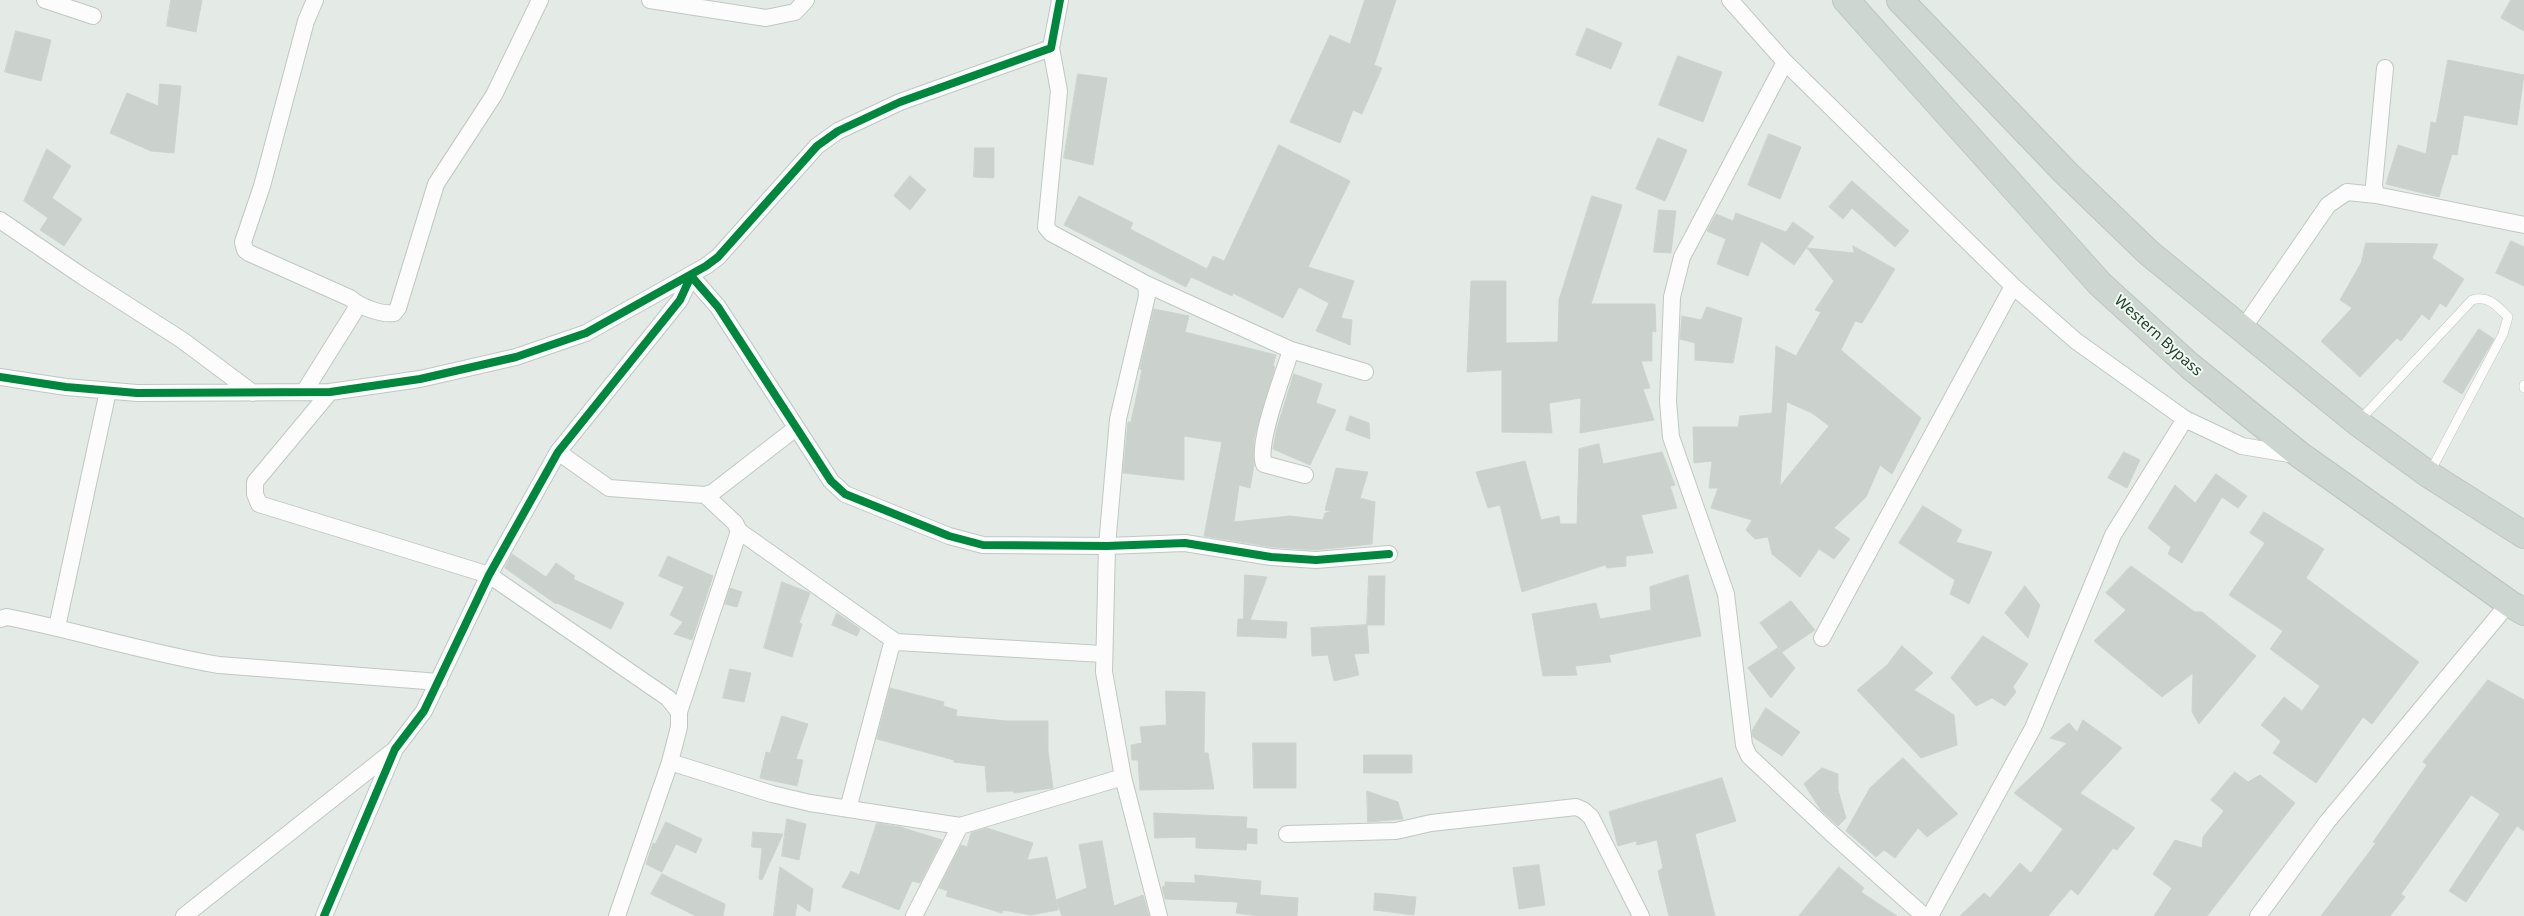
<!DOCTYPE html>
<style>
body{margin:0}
canvas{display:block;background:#e4eae5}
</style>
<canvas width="2524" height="916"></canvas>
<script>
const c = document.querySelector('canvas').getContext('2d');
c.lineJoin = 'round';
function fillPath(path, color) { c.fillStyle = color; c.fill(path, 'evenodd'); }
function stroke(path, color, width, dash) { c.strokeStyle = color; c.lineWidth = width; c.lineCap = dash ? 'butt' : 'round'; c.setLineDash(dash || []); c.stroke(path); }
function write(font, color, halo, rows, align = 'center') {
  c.font = font + ' "Noto Sans",sans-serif'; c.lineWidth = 4; c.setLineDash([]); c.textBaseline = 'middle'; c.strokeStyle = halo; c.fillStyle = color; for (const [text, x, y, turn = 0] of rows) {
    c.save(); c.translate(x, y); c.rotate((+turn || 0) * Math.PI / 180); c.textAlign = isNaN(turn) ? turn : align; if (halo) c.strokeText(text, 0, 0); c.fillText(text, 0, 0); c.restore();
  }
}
const building = new Path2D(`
 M171,0H202L196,32L167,26Z
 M1365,0H1396L1374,65L1382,68L1362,114L1353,110L1340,143L1290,122L1330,35L1350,44Z
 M2511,0H2524V31L2501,18Z
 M1587,28L1622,43L1611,69L1576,55Z
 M16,31L51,40L41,81L5,72Z
 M1678,56L1722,72L1703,122L1659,105Z
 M2448,60L2524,75L2517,125L2464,115L2457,155L2452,154L2439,197L2386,184L2398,145L2426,154L2431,122L2436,123Z
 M1078,74L1107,78L1093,165L1064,158Z
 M160,84L181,86L174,153L151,151L110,133L127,93L158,106Z
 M1769,134L1801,147L1780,199L1748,185Z
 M1658,138L1687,150L1665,201L1636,189Z
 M1279,145L1350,181L1308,267L1354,281L1341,318L1352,320L1350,345L1316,331L1329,303L1299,287L1283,318L1233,293L1232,296L1191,277L1186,287L1064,225L1079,196L1133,223L1130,229L1207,269L1213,256L1224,261Z
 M975,148H994V178L974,177Z
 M47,149L71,166L52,198L82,219L64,246L40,230L48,218L24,201Z
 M910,176L926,190L910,210L894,196Z
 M1852,181L1909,231L1895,247L1852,208L1843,219L1829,207Z
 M1592,196L1622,205L1591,304H1655L1656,332L1652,331V361H1641L1650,388L1643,389L1654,420L1580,433L1581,398L1549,403L1552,433L1502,432V370L1467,372L1471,281H1506V343L1558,342L1559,300Z
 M1659,210L1676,211L1671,253L1654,252Z
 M1736,213L1786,232L1793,222L1814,237L1794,265L1761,241L1748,276L1717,264L1726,239L1707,231L1716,214L1733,221Z
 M2511,241L2524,247V286L2496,273Z
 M2366,243L2438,244L2432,258L2464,279L2446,307L2440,303L2429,320L2422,314L2401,341L2397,338L2360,377L2321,341L2352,308L2340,300L2361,263Z
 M1853,246L1895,269L1862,323L1855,321L1841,350L1921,418L1892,474L1880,465L1866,497L1834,528L1850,539L1834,559L1819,549L1800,577L1772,554L1768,537L1755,539L1746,530L1752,520L1711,508L1718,488H1709L1712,461L1694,463L1693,427H1738L1740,416L1772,413L1776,346L1796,356L1821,312L1815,310L1834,281L1807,248L1854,253ZM1787,402L1812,413L1829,426L1780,486Z
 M1707,307L1742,318L1733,363L1695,360V343L1680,339L1682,316L1701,320Z
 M1154,309L1189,316L1185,332L1276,355L1273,366L1275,367L1254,439V465L1250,488L1239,485L1234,522L1290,516L1323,520L1325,513L1332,512L1325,510L1336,468L1368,472L1360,498L1375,502L1372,544L1316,550L1272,547L1204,536L1222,442L1184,436V480L1123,473L1128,422H1131L1142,370L1140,369Z
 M2479,329L2494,339L2462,394L2443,382Z
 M1294,374L1322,384L1316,403L1336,410L1310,465L1273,449L1277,428Z
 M1350,416L1369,423L1370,439L1346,430Z
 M1599,444L1603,464L1662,452L1675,485L1670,486L1677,508L1641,515L1653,553L1626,556V566L1607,568L1605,565L1522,592L1500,505L1488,508L1476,472L1525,461L1541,520L1559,516L1560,524H1577L1579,449Z
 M2124,452L2140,460L2127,488L2108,478Z
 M2216,474L2247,496L2238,508L2222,497L2182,563L2168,554L2171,547L2148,528L2175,485L2195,503Z
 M1923,506L1962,530L1956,542L1992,552L1969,604L1950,594L1955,580L1899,543Z
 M2264,512L2324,549L2306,578L2419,662L2372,724L2363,717L2316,783L2273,753L2281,741L2261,725L2284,697L2302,711L2320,686L2270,649L2283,631L2229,595L2265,543L2250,533Z
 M512,554L546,577L556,563L575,576L573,579L624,603L611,629L557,603L556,604L505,568Z
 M668,556L713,576L692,640L674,634L683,622L670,615L684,587L659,576Z
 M2131,566L2195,612H2202L2256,656L2199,724L2192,712L2193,673L2162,697L2094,641L2126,610L2106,593Z
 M1245,575L1267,577L1250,620L1287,622L1286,638L1237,636L1238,619H1243Z
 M1688,575L1701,636L1609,655L1611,662L1575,666L1577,675L1543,676L1532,614L1596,603L1600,619L1651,610L1650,587Z
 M1369,576H1385L1384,625H1367Z
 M782,582L810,593L799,623L802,624L792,657L764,648Z
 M2025,586L2040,605L2028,638L2005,613Z
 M730,588L742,592L737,607L725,604Z
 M1791,601L1815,630L1782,652L1760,623Z
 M837,613L860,629L857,636L832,625Z
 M1367,625L1369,653L1354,654L1359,675L1334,681L1328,655L1312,656L1311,628Z
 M1983,636L2028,664L2013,687L2016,692L2005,706L1992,698L1976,706L1951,678Z
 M1902,646L1933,673L1914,690L1954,715L1957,745L1921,758L1857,690L1887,665Z
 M1778,648L1795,668L1771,698L1748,668Z
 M730,669L751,673L744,702L723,698Z
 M2488,680L2524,700V831L2517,826L2466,902L2449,891L2500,814L2471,795L2401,894L2405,897L2390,916H2321L2376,843L2373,842L2427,765L2423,762Z
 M890,688L944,702L943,706L957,710L956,716L1007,721H1048V751L1053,788L1014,793L1013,791L987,792L985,766L954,762V760L877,739Z
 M1166,691L1205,692L1204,753H1208L1214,789L1140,790L1138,760H1132L1131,745L1142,743L1140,727L1166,725Z
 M1766,708L1800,732L1782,756L1753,737L1752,731Z
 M782,716L808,724L796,759L803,760L797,786L760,778L766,752L770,753Z
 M2083,720L2122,748L2080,793L2135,828L2117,850L2113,848L2078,895L2071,889L2048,916H1960L1984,893L1990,898L2020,863L2031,873L2063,829L2014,793L2067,743L2050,738L2069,723L2077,732Z
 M1253,743H1296V788H1254Z
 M1364,755H1412V773H1364Z
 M1903,758L1958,814L1927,837L1918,828L1895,858L1884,850L1876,857L1846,831L1870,788Z
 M1822,768L1838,774V790L1846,818L1838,826L1821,810L1804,784Z
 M2235,772L2248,782L2260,775L2295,803L2207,916H2154L2172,888L2153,874L2175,840L2202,848L2203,837L2224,811L2211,800Z
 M1722,778L1736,821L1695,834L1715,916H1669L1658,871L1663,868L1657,840L1637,845L1636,841L1618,846L1609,812Z
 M1367,791L1398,802L1403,819L1368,822Z
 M1154,813L1247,817L1246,828L1257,829V844L1247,843L1246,850L1196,848V837L1155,838Z
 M787,819L806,824L799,860L782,856Z
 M666,822L702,839L696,853L676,844L662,872L646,864L653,843L655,844Z
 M877,823L900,827L942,840L920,883L912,881L899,910L842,887L851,871L859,875Z
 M987,828L1033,843L1027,860L1047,857L1058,910L1031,915L1003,910L1002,913L946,896L948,891L939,888L961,845L967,847L971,833Z
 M753,832L783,834L762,880L759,879L762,848L752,847Z
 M1102,841L1114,906L1143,895L1149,916H1062L1056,900L1087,888L1079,845Z
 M1539,865L1545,905L1519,909L1513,868Z
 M780,867L813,889L810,912L797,903L795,916H774Z
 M1839,867L1864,888L1861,892L1897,916H1799Z
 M662,874L725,904L723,916H696L651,894Z
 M1195,875L1261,881L1260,895L1298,898L1297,916H1258L1236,913L1238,902L1165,899L1162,887L1165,886V882L1195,883Z
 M1375,893L1416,897L1414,915L1374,910Z`);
fillPath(building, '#cbd1cd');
stroke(building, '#cdd3ce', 1);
const lane = new Path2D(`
 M2524,385V388
 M2360,420L2472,300C2489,295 2497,306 2508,317L2503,334L2430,472`);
const street = new Path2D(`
 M45,0L93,16
 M315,0L306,21L262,186L243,242L245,250L249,253L350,298C360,307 382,315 394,313L398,308L436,184L494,95L540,0
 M650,0L766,18L795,12L806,0
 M1730,0L1785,62L2013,286L2076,341L2185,419L2242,446L2295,455
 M1051,48L1059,91L1046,227L1051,233L1146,284L1147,296L1118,419L1107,546L1104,672L1123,777L1159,916
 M1785,62L1682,257L1672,297L1668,401L1671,437L1726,594L1744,745L1749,756L1831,833L1924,916
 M2376,195L2374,185L2385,68
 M0,220L82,276L182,340L253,393
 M1146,284L1291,350L1365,372
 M2242,330L2328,205L2347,192L2376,195L2524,225
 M1291,350C1284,373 1256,444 1264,464L1305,475
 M0,377L66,387L137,393L330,392L420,379L516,357L586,333L706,266L718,257L817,146L838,131L900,102L1051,48L1060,0
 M304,392L356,309V303
 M330,392L255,482V494L259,504L489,575L668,698L679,712
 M558,452L609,488L705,495L712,493L796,428
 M705,495L735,523L739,531L896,642L1103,654
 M0,619L7,617C78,631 148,653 219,665L439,682
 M57,627L108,391
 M1822,638L2013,286
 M670,762L772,794L810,803L960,826L1123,777
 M848,809L891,647L896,642
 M1287,834L1396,831L1431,823L1576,807L1583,810L1591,817L1641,916
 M184,916L393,751
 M324,916L395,749L424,711L489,575L558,452L680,300L691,276L718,307L831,481L845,494L949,536L983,545L1107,546L1185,543L1271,557L1316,560L1389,554
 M617,916L670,762L679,727V712L739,531
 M914,916L960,826
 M1930,916L2033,728L2113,535L2185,419
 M2258,916L2327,822L2509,603`);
const primary = new Path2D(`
 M1846,0L2100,284L2190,366L2300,455L2509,603L2524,612
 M1900,0L2065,172L2149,253L2358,423L2428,474L2524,535`);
stroke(lane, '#c1c7c2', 10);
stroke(street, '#c1c7c2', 18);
stroke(primary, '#bcc6c0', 28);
stroke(lane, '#fbfcfb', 9);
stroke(street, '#fbfcfb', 16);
stroke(primary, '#cdd6d1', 26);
stroke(new Path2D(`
 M0,377L66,387L137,393L330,392L420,379L516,357L586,333L706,266L718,257L817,146L838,131L900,102L1051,48L1060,0
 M324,916L395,749L424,711L489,575L558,452L680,300L691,276L718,307L831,481L845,494L949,536L983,545L1107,546L1185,543L1271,557L1316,560L1389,554`), '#00873e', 8);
write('15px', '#203f2d', '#f2f9f3', [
 ["Western Bypass",2158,336,42]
]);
</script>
